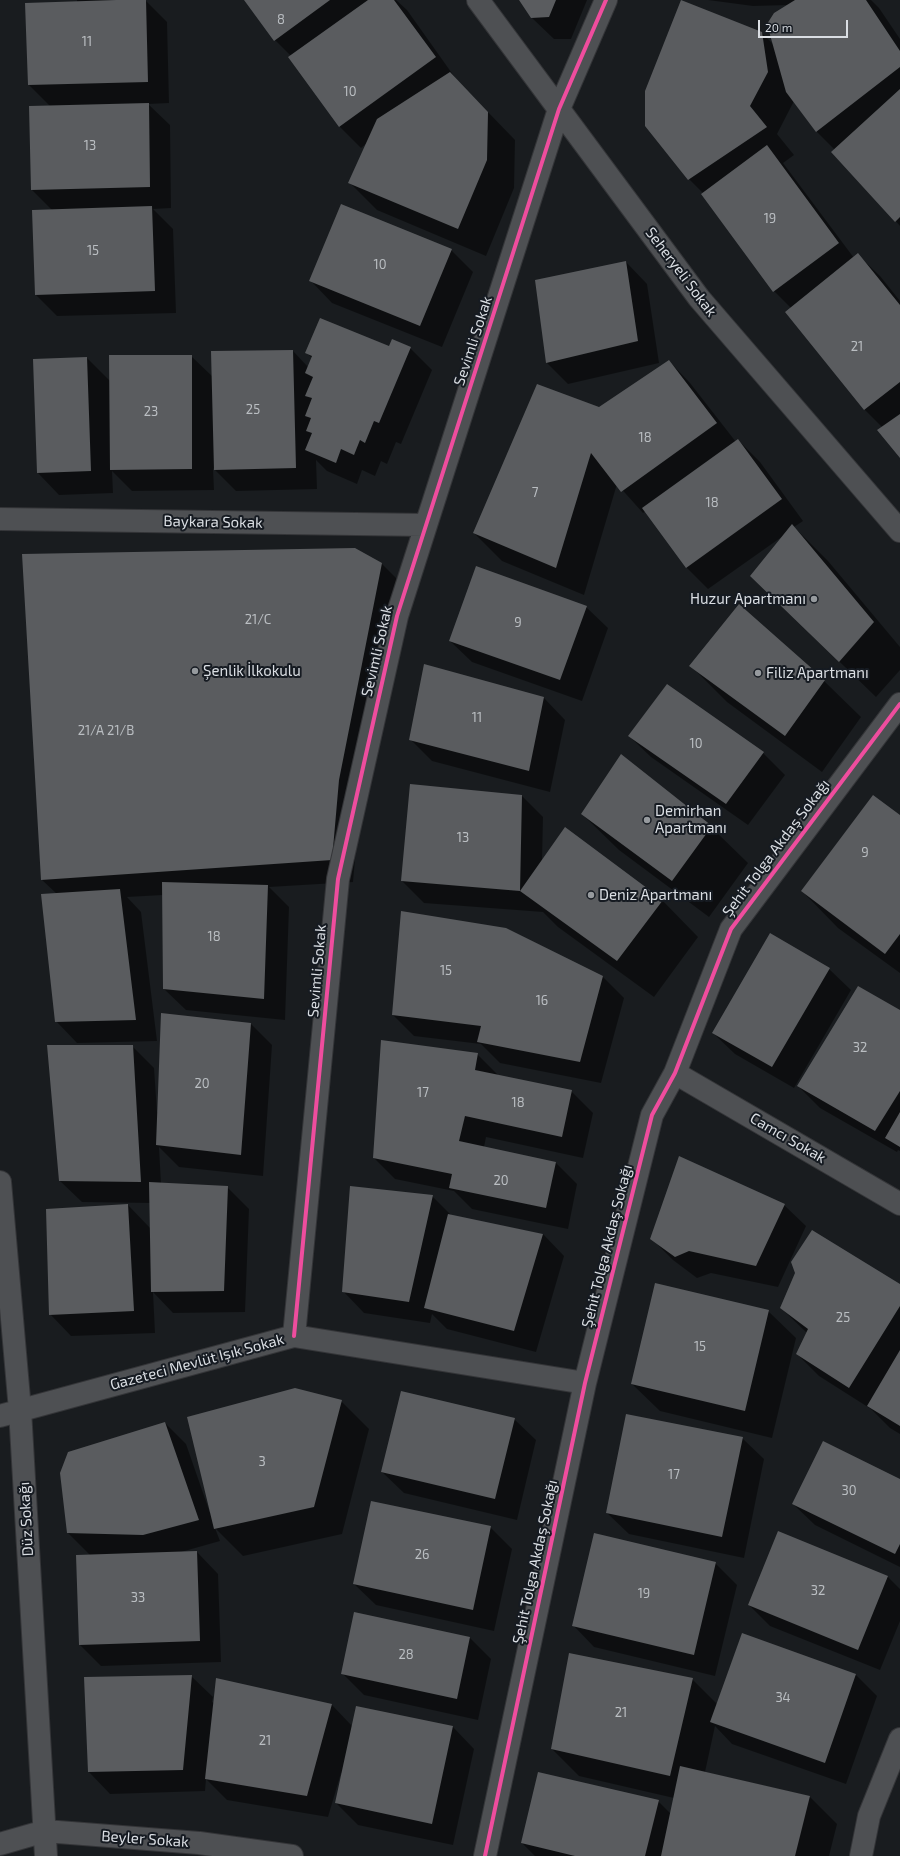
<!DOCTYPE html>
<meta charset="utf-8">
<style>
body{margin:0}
#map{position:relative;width:900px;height:1856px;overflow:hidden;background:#191c1f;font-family:"Exo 2",sans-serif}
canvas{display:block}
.scale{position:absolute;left:758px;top:20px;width:90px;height:18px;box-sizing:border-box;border:2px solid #dadee3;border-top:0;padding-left:5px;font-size:12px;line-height:14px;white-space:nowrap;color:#dadee3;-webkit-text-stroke:3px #161b22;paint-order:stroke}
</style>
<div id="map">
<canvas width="900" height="1856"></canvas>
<div class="scale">20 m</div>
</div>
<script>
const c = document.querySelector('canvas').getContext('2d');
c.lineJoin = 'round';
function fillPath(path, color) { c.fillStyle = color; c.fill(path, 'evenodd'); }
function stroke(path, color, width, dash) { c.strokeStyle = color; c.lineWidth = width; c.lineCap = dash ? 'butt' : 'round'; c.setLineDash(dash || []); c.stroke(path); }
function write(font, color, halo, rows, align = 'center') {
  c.font = font + ' "Exo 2",sans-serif'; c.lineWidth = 4; c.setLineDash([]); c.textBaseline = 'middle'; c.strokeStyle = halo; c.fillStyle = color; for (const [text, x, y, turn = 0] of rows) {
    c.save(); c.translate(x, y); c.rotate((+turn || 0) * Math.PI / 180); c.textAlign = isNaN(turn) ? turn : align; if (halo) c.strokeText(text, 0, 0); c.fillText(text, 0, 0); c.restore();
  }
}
fillPath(new Path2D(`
 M49,0H145L167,22L169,103L148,104L170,125L171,208L153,209L173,229L176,313L57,316L36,295L52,210L32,190L30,107L50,106L29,85L77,2V0Z
 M245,0H396L407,10L456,79L515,140L514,188L486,256L377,210L350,183L367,143L361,148L339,126L291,56L275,40Z
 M520,0H587L571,39H554L532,18Z
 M708,0H871L879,8L900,39V226L835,150L817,132L794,101L777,134L794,155L783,163L854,258L858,255L880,276L900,301V456L882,427L865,410L786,312L791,308L774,291L703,193L689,179L762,33L774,45L789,5L753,6Z
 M451,250L473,272L442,347L332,303L311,281Z
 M626,262L647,284L659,363L568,384L547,363Z
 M389,348H410L432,370L401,444L396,442L387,464L381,461L375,476L362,470L357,484L327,471L316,460L317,489L236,491L213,468L214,490L132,491L112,471L113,493L59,495L38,473L87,358L110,381L191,356L213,377L293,351L308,367L312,358L307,353Z
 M669,361L690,383L736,442L738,440L760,462L803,521L794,527L828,561L900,647V670L876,697L751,576L783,536L708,589L687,568L646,511L643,513L617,484L584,595L502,561L474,533L600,408Z
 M381,563L403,585L360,802L353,882L269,887L289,907L285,1020L186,1010L164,989L163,895L127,897L141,912L157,1041L77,1043L56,1021L57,894L42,880Z
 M586,607L608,628L582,701L472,662L450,641Z
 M425,666L544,698L565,720L550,792L432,761L410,739Z
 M691,666L824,681L861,717L822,772L727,702Z
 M667,685L763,753L785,775L748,825L651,757L629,736Z
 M621,756L711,827L748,863L709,917L619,850L582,814Z
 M522,796L543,817L542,861L662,900L698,937L654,997L558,927L543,912L424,903L402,881Z
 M900,817V973L838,928L802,891Z
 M829,969L851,990L794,1088L735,1054L713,1033Z
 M602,976L624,998L601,1083L500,1063L481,1044L414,1036L393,1015Z
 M900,1011V1151L898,1150L897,1152L820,1108L798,1086Z
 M251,1024L272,1045L263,1176L179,1167L159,1147L161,1184L227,1187L249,1209L245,1312L173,1313L153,1292L155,1333L71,1336L50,1314L128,1205L151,1229V1203L82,1202L60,1181L132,1046L154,1068L157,1112H158Z
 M477,1054L499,1076L571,1091L593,1113L583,1158L486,1137L484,1147L556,1163L577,1184L568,1229L472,1209L454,1191L395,1179L374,1158Z
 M432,1196L452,1216L543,1234L564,1256L536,1352L447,1329L432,1314L430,1323L364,1313L343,1291Z
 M784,1205L806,1226L778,1287L711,1273L697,1278L673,1260L652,1239Z
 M900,1285V1434L890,1428L871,1409L819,1376L797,1354L807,1333L781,1308Z
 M768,1311L796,1338L772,1438L660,1411L632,1384Z
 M341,1401L369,1429L342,1534L243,1556L215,1528L220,1541L181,1552H197L218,1574L221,1662L101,1666L80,1645L91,1556L68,1533L165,1423L186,1444L210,1513Z
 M514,1419L536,1440L517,1520L404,1493L382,1472Z
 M742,1438L764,1459L744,1558L629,1534L607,1513Z
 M900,1480V1567L815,1525L793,1504Z
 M490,1527L512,1549L494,1631L376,1605L354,1584Z
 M778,1533L888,1577L900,1589V1621L880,1670L770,1626L749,1605Z
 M715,1563L737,1585L715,1676L594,1647L573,1625Z
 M742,1634L856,1675L877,1696L846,1784L732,1744L715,1726L705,1772L809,1796L837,1824L829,1856H535L522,1843L658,1801L671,1814L674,1798L579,1776L552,1749L692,1679L717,1704Z
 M469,1637L491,1659L478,1720L364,1695L342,1673Z
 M191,1676L213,1697L212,1702L214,1703L217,1679L332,1705L352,1726L453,1727L474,1749L453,1845L358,1825L336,1803L342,1773H341L328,1817L227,1800L206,1779L205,1791L110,1794L89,1772L85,1678Z`), '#0007');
fillPath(new Path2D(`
 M116,0H146L148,82L28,85L25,3Z
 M244,0H330L274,41Z
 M368,0H394L436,57L339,127L288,57Z
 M519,0H556L549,17L531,18Z
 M681,0L762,32L768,72L750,106L767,127L688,180L645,126V91Z
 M795,0H866L900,51V67L816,132L786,92L767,24L774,13Z
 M450,72L488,112L487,160L458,229L348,183L377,119Z
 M900,89V217L895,222L831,152Z
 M149,103L150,187L31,190L29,106Z
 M767,145L839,243L773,292L701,194Z
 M341,204L452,249L420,326L309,281Z
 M152,206L155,291L35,295L32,210Z
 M858,253L900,305V382L864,410L785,312Z
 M626,261L638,341L546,363L535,280Z
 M320,318L389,346L392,339L411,347L379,423L374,421L365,443L360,440L354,455L341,449L336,463L305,450L312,433L306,431L311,418L305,416L312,398L305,396L313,377L305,373L312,356L305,353Z
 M293,350L296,468L214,470L211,351Z
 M109,355H192V469L110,470Z
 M87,357L91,471L37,473L33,359Z
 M669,360L717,423L621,492L591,453L556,568L473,533L537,384L599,407Z
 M900,414V458L877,430Z
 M738,439L782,499L686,568L642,508Z
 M792,524L874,622L839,662L750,576Z
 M355,548L382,563L339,780L332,860L41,880L22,554Z
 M476,566L587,606L560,680L449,641Z
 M739,604L825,680L785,736L689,666Z
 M424,664L544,697L529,771L409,740Z
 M667,684L764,752L726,804L628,736Z
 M621,754L712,826L672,881L581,814Z
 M410,784L522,795L520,891L565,827L663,900L617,961L520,891L401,881Z
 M873,795L900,815V934L885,954L801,891Z
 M162,882L268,885L264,999L163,989Z
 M120,889L136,1020L55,1022L41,894Z
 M401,911L506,928L603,976L580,1062L477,1042L481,1026L392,1015Z
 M770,933L830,968L772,1067L712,1033Z
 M858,986L900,1010V1091L875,1131L797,1086Z
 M161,1013L251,1023L241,1155L156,1145Z
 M381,1040L478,1053L475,1070L572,1090L562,1137L465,1116L459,1141L556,1162L546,1208L449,1188L452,1174L373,1158Z
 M47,1045H133L141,1182L59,1181Z
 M900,1112V1147L885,1138Z
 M679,1156L785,1204L756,1266L689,1251L675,1257L650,1239Z
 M149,1182L228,1186L224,1291L151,1292Z
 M350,1186L433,1195L409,1302L342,1292Z
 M128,1204L134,1311L49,1315L46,1209Z
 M448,1214L543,1234L514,1331L424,1308Z
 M812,1230L900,1284V1306L849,1388L796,1354L808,1329L780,1308L795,1273L791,1262Z
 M655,1283L769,1310L745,1411L631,1384Z
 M900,1350V1426L867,1406Z
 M295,1388L342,1400L314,1507L214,1529L187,1417Z
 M401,1391L515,1418L495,1499L381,1472Z
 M626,1414L743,1437L722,1537L606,1513Z
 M165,1422L199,1520L143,1535L67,1533L60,1473L68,1452Z
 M823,1441L900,1479V1544L895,1554L792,1504Z
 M371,1501L491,1526L473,1610L353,1584Z
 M778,1531L888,1576L858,1650L748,1605Z
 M594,1533L716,1562L694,1655L572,1626Z
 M197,1551L200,1641L79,1645L76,1555Z
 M354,1612L470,1637L457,1699L341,1674Z
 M742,1633L856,1674L825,1763L710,1722Z
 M569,1653L693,1678L670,1776L551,1749Z
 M192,1675L183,1770L88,1772L84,1677Z
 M216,1678L332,1704L307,1796L205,1779Z
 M356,1706L453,1726L432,1824L335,1803Z
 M680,1766L810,1796L795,1856H661Z
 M538,1772L659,1800L645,1856H575L521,1843Z`), '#5a5c5f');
const minor = new Path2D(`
 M478,0L699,298L900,531
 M0,519L426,525
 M675,1073L900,1204
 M0,1182L20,1410L46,1856
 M294,1336L338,879L397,616L559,109L606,0
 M0,1416L294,1336L585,1383
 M0,1844L45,1831L199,1843L292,1856
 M485,1856L585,1383L652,1115L675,1073L731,929L900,704
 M861,1856L869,1816L900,1739`);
stroke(minor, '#343538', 24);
stroke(minor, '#4e5053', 22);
stroke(new Path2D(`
 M294,1336L338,879L397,616L559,109L606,0
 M485,1856L585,1383L652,1115L675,1073L731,929L900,704`), '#ef4d9e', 4);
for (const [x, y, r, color] of [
 [814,599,4,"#969a9e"],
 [195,671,4,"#969a9e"],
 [758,673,4,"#969a9e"],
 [647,820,4,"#969a9e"],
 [591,895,4,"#969a9e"]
]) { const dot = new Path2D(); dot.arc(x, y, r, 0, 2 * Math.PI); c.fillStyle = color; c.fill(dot); stroke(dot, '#161b22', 1.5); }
write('13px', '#babec2', null, [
 ["8",281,20],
 ["11",87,42],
 ["10",350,92],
 ["13",90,146],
 ["19",770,219],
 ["15",93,251],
 ["10",380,265],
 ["21",857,347],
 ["25",253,410],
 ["23",151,412],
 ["18",645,438],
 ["7",535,493],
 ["18",712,503],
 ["21/C",258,620],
 ["9",518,623],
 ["11",477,718],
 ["21/A 21/B",106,731],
 ["10",696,744],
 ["13",463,838],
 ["9",865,853],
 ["18",214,937],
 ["15",446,971],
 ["16",542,1001],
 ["32",860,1048],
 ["20",202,1084],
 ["17",423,1093],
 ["18",518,1103],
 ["20",501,1181],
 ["25",843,1318],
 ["15",700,1347],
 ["3",262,1462],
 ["17",674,1475],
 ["30",849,1491],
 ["26",422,1555],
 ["32",818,1591],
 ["19",644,1594],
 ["33",138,1598],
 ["28",406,1655],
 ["34",783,1698],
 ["21",621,1713],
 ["21",265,1741]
]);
write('15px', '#dadee3', '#161b22', [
 ["Seheryeli Sokak",681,272,53],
 ["Sevimli Sokak",473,341,-72],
 ["Baykara Sokak",213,522,1],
 ["Sevimli Sokak",377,651,-77],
 ["Şehit Tolga Akdaş Sokağı",776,848,-53],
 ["Sevimli Sokak",317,971,-85],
 ["Camcı Sokak",788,1138,30],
 ["Şehit Tolga Akdaş Sokağı",607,1246,-76],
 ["Gazeteci Mevlüt Işık Sokak",197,1362,-15],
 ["Düz Sokağı",26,1519,-93],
 ["Şehit Tolga Akdaş Sokağı",535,1562,-78],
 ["Beyler Sokak",145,1839,4]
]);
write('15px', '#dadee3', '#161b22', [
 ["Huzur Apartmanı",806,599,"right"],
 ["Şenlik İlkokulu",203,671],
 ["Filiz Apartmanı",766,673],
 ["Demirhan",655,811],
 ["Apartmanı",655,828],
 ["Deniz Apartmanı",599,895]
], 'left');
</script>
